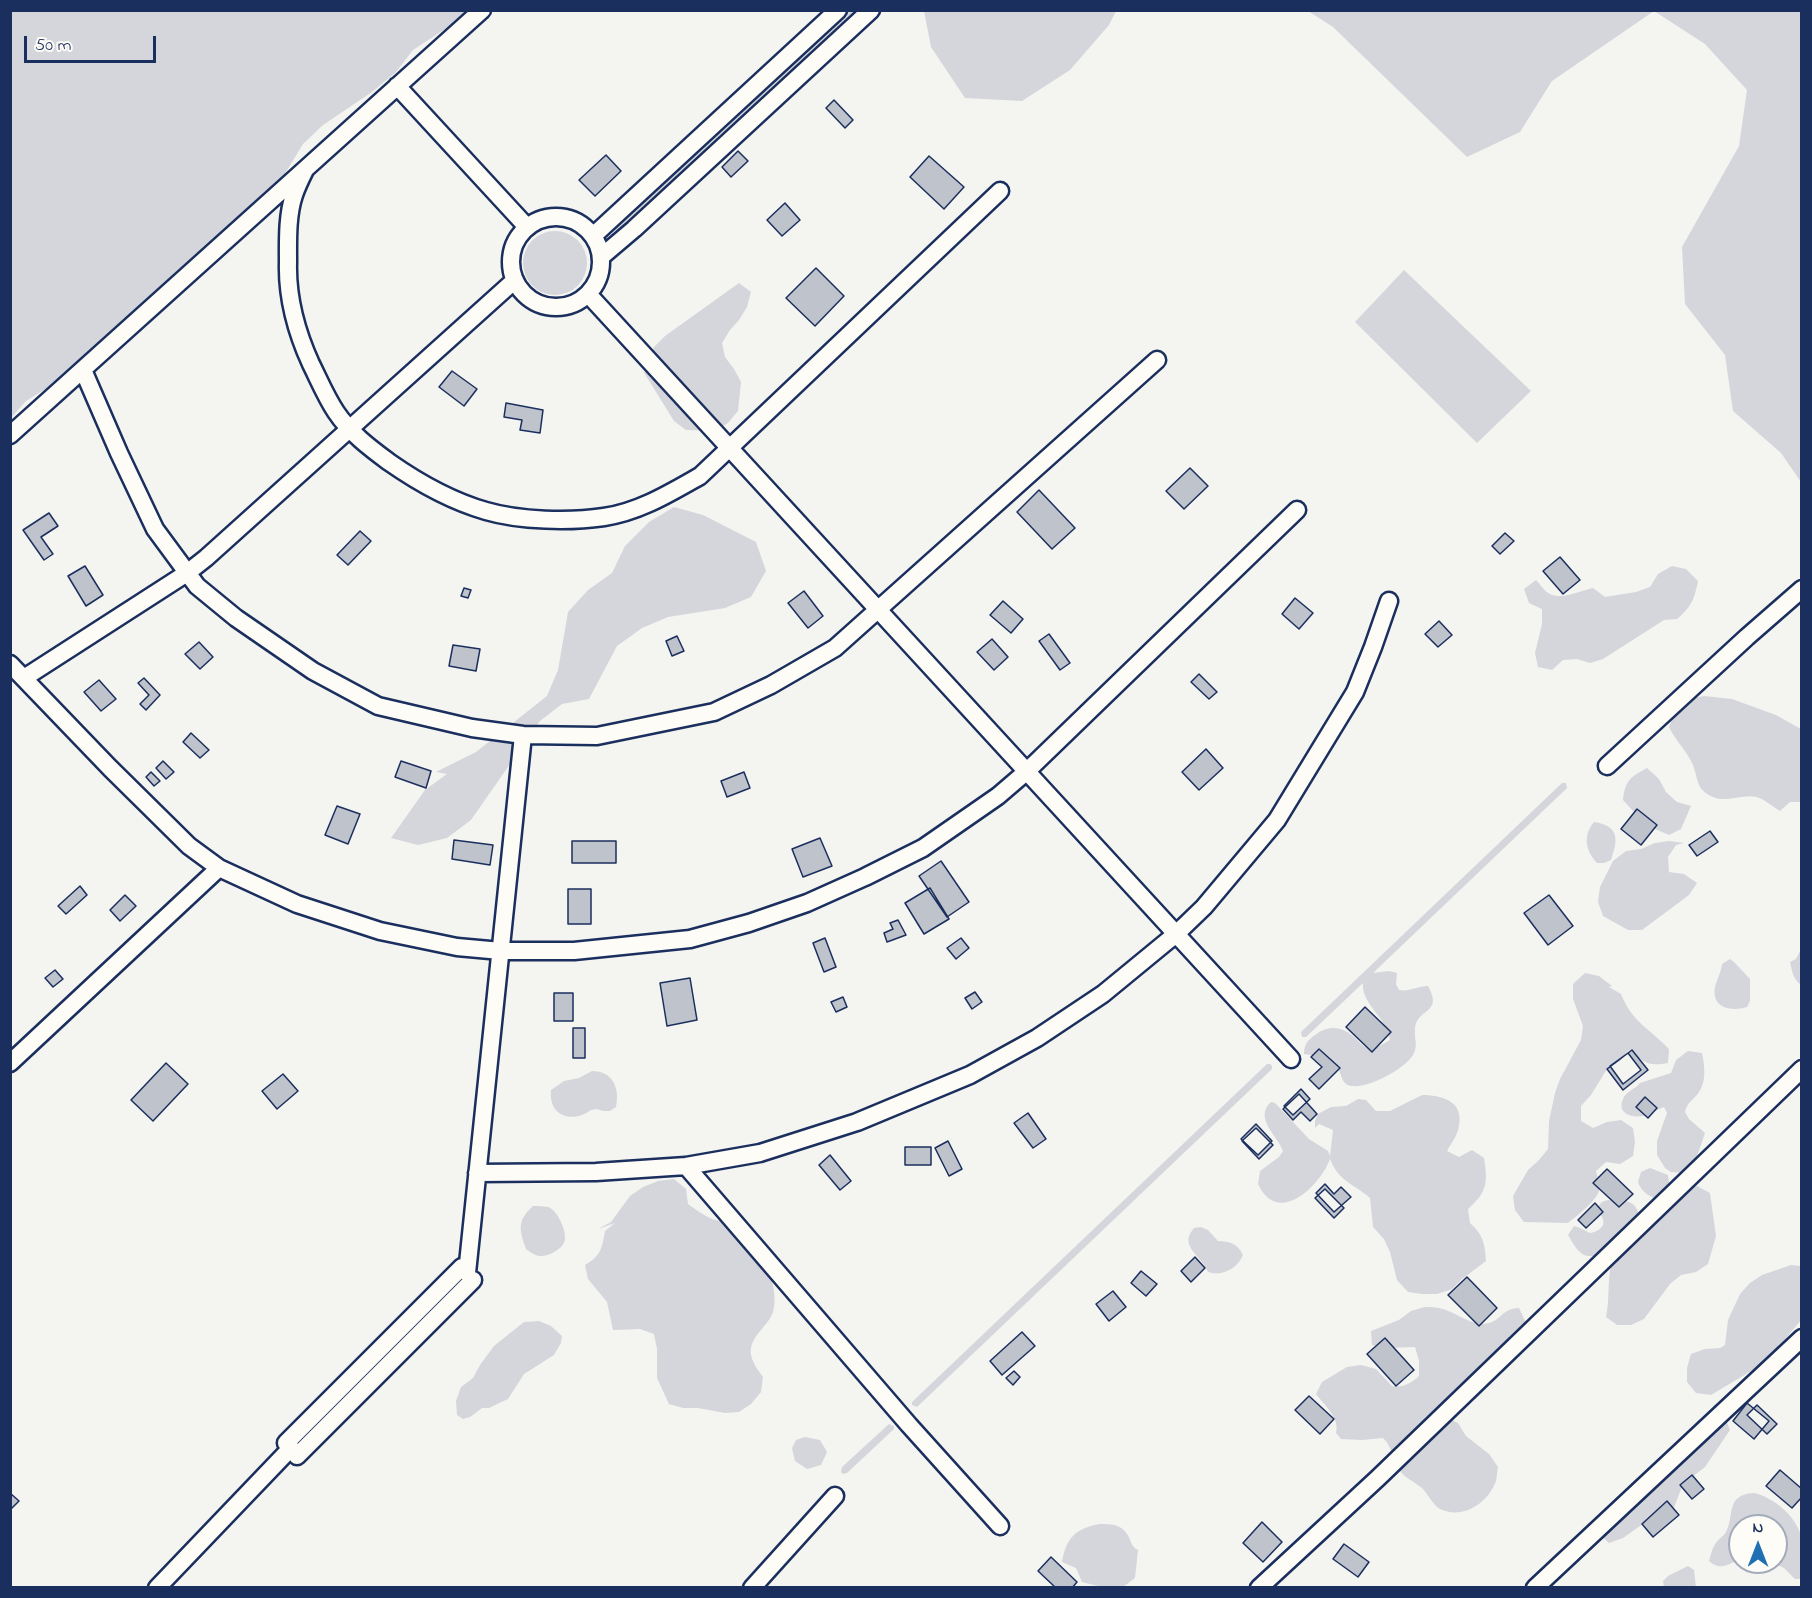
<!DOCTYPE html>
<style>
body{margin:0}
#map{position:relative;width:1812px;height:1598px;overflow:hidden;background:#f4f4f1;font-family:"Indie Flower",sans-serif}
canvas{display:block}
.frame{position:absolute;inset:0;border:12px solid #1b2f5e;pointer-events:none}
.north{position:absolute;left:1728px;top:1514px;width:60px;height:60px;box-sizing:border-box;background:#fdfcf7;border:2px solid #a3aaba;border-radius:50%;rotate:0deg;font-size:16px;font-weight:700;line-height:24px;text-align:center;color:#1b2f5e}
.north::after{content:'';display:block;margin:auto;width:21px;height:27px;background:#1f6fb2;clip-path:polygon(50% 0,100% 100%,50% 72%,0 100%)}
.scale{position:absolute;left:24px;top:36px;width:132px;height:27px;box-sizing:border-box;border:3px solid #1b2f5e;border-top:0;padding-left:8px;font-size:18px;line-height:21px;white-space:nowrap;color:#1b2f5e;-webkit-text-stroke:4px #fdfcf7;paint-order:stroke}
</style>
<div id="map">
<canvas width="1812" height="1598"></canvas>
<div class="frame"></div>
<div class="north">N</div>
<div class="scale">50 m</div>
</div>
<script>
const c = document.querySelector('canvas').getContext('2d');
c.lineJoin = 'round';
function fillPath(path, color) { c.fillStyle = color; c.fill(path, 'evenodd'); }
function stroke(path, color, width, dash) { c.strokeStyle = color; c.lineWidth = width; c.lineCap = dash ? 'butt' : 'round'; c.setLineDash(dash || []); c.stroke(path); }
fillPath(new Path2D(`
 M11,11H469L462,18L413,50L396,72L372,92L323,125L303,144L272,195L99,356L26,401L11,418Z
 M850,11H859L620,231H616L615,226Z
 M924,11V10L1116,11L1109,25L1070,70L1022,101L965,98L931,47Z
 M1308,11H1801V482L1781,453L1733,411L1725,355L1685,304L1682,247L1739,146L1747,90L1705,44L1654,11L1552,81L1520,132L1467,157L1333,27Z
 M523 263a32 32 0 1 1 64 0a32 32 0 1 1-64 0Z
 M1404,270L1531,391L1477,443L1355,322Z
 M739,283L751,292L747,307L739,320L730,330L722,343L725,357L734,369L741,382L738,411L728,423L715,431L686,430L674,421L643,371L645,373L654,347L665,336Z
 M674,507L703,515L756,542L766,571L751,597L725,608L668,617L642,628L617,646L589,699L562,704L540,721L471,820L447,838L418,845L391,838L425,790L447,774L436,772L476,752L547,696L558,670L568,612L588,590L612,573L625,546L649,522Z
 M1672,566L1686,569L1698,581C1694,600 1692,606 1677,619L1664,620L1603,659L1590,663L1577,659L1563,660L1552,670L1538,667L1535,653L1542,624V609L1529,603L1524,589L1536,580C1540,584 1545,592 1550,594C1563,600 1579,591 1593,588L1605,597L1636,592L1650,587L1658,574Z
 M1704,696L1732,699L1776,715L1801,729V802H1790L1780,811C1773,807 1763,798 1756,797C1743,794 1728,803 1713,797C1694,789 1699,777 1692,763C1686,750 1675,740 1669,727C1677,708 1683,699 1704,696Z
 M1647,768L1659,779L1666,792L1677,802L1691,806L1681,829L1669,835L1655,829L1647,817L1633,811L1623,800C1625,781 1630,777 1647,768Z
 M1562,783H1566L1567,788L1373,973L1389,971L1397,973L1396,984L1399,990C1409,992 1417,986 1428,986C1444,1015 1416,1007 1415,1030C1414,1038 1418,1045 1414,1053C1408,1068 1361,1094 1346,1084C1341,1080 1341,1073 1338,1068C1331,1057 1316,1056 1304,1054C1304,1044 1308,1040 1315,1035C1327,1025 1341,1026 1353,1036C1360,1042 1363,1048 1372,1050L1390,1040C1386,1016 1361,1004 1363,983L1306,1037H1302L1301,1032Z
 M1594,822C1620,826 1618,840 1611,860L1604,863H1597C1585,850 1583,835 1594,822Z
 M1669,841L1684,843L1676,845L1668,857L1669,872L1684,874L1697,883L1689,895L1642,930H1628L1603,916L1598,902L1600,887L1613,861L1626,851L1641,849L1655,843Z
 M1801,949V985C1793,979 1792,971 1790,962L1796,959Z
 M1730,959L1734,962L1750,979V1001L1747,1007C1731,1012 1711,1008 1715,987C1717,979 1721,973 1722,964Z
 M1585,973L1599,976L1612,986L1609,987L1621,994C1632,1022 1649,1028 1669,1049L1668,1063C1648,1067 1644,1062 1629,1050L1620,1061L1607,1069L1591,1095L1581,1106V1121L1593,1128L1607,1122L1621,1120L1633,1128L1635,1142L1633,1156L1620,1164L1606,1162L1596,1171C1597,1177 1601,1185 1599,1191C1596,1201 1577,1216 1568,1223L1524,1222L1515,1210L1513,1196L1528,1170L1539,1160L1548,1149L1549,1121L1555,1093L1560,1079L1581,1040L1583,1026L1573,999V984Z
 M1688,1051L1702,1053C1705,1068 1707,1084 1696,1096C1690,1102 1687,1104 1685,1112L1689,1119L1705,1133L1695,1162L1685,1173L1671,1172L1665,1168L1657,1155V1141L1667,1113L1664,1107C1658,1109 1653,1113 1647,1115C1635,1119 1616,1115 1623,1099C1626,1091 1636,1089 1640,1083L1671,1073L1676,1060Z
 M1267,1064H1270L1272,1066V1069L917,1407L912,1405V1402Z
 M592,1071C613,1071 620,1088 616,1107L610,1111H603L597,1109L591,1110C572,1124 548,1116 551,1090L564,1081L579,1078Z
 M1422,1095C1445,1095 1466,1103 1458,1130C1456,1138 1450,1145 1447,1151L1459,1157L1472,1150L1484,1158C1488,1183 1487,1192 1468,1209L1470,1223C1483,1235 1485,1243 1486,1261L1462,1279L1452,1289L1437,1294H1422L1408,1292L1397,1280L1390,1252L1384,1239L1373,1227L1370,1198C1353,1183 1339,1182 1330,1159C1320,1186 1278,1227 1258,1184L1260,1171L1279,1157L1283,1151C1278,1136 1253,1118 1271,1102L1275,1103L1309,1139L1328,1151L1330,1156L1333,1130L1319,1124L1315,1128V1121L1318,1114L1331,1107L1346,1106L1358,1099L1366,1100L1376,1111H1390Z
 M1650,1168L1668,1175L1670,1190L1657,1199C1648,1196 1641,1191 1638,1182L1641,1172Z
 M674,1179L686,1189L688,1204C696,1210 703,1215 712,1219C723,1223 739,1223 747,1231C763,1247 780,1290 773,1312C768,1326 754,1333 751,1348C749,1358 757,1369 763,1377L761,1392L751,1404L739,1412L725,1413L698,1408H683L669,1404L657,1378V1349L654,1334L640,1329L613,1330L607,1302L588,1279L585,1265C601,1256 602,1248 605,1231L615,1223L598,1229L611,1222L630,1196L643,1187L658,1181Z
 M1697,1186L1710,1193L1716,1236L1708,1264L1696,1272L1681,1275L1670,1284L1644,1319L1631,1325H1617L1606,1317C1610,1298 1607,1280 1612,1261L1614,1265L1626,1241L1682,1190Z
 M1608,1200C1623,1200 1637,1199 1639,1217L1598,1255C1581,1260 1576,1248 1568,1235L1574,1226L1580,1228L1590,1233C1603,1231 1609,1221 1597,1212C1599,1204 1600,1202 1608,1200Z
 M533,1206C538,1206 543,1206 548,1207C557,1210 566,1229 565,1239C564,1249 548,1257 539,1256C534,1255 530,1252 526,1249C519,1229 517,1221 533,1206Z
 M1201,1227L1208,1230L1218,1241C1230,1241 1238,1244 1243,1255C1238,1268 1222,1277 1208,1272C1201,1254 1178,1247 1194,1228Z
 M1791,1265L1801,1266V1320L1772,1355L1761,1365L1711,1395L1696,1393L1687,1382V1368L1691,1354L1705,1349L1720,1348L1725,1345L1728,1320L1740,1294L1750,1283L1762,1275Z
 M1425,1307C1429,1307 1435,1307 1439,1308C1454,1311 1465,1322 1480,1324C1501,1325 1500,1308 1519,1308L1528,1327L1444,1416L1458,1423L1466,1436L1489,1454L1498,1467C1497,1471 1497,1477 1496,1481C1488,1503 1463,1520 1440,1509C1433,1505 1428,1494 1422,1488C1415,1482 1406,1479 1400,1471C1392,1461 1393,1447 1383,1438L1362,1440L1341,1439L1336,1433C1340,1418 1325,1406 1316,1394L1322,1382L1347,1367L1361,1365L1376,1369L1392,1386C1403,1388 1411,1383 1419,1376V1361L1415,1347L1386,1348L1372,1345L1371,1331L1399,1320L1411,1311Z
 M539,1321L551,1326L562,1336L561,1343L554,1355L524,1374L508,1399L489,1408H482L470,1417L463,1419L457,1415L456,1401L461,1387L473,1378L480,1365L494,1346L524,1322Z
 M1725,1417L1730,1430L1705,1467L1683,1484L1673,1510L1647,1521L1623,1538L1609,1543L1598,1533L1595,1525L1606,1507L1654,1487Z
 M889,1424L894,1426V1429L847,1473L843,1474L841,1472L842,1467Z
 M805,1437L820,1440L827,1452L821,1465L807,1469L795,1461L792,1448L796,1440Z
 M1754,1493C1775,1498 1799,1518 1802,1541C1803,1553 1802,1567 1801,1579H1795L1784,1568L1772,1562H1776V1526H1740V1558C1729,1565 1720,1571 1709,1561C1711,1555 1712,1548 1716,1543C1719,1538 1723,1537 1726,1532C1735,1514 1725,1495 1754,1493Z
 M1100,1524C1110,1524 1121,1524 1127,1534C1132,1541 1130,1546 1138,1550L1135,1578L1123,1587H1102L1082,1582L1076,1568L1062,1562C1066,1538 1076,1528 1100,1524Z
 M1688,1566L1694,1570L1696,1587H1664L1663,1581L1668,1576Z`), '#d4d6db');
const building = new Path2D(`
 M834,100L853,120L845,128L826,108Z
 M738,151L748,161L731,177L722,167Z
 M606,155L621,171L595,196L579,180Z
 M929,156L964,187L944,209L910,177Z
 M785,203L800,220L782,236L767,220Z
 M816,268L844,296L815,326L786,298Z
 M452,371L477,389L464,406L439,387Z
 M506,403L543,410L540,433L520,430L522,420L504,417Z
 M1190,468L1208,486L1184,509L1166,491Z
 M1039,490L1075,528L1052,549L1017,512Z
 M49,513L58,526L41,537L53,554L44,560L23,530Z
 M360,531L371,541L348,565L337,555Z
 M1505,533L1514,541L1500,554L1492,546Z
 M1560,557L1580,580L1563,594L1543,571Z
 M85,566L103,595L86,606L68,576Z
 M464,588L471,590L468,598L461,596Z
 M804,591L823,616L808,628L788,603Z
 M1295,598L1313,613L1299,629L1282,614Z
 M1003,601L1023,619L1011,633L990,615Z
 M1439,621L1452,635L1438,647L1425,634Z
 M1049,634L1070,663L1060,670L1039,641Z
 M677,636L684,651L672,656L666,641Z
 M992,639L1008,657L994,670L977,652Z
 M199,642L213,657L200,669L185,654Z
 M453,645L480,649L476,671L449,666Z
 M1199,674L1217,692L1209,699L1191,682Z
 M144,678L160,695L146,710L140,704L149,695L138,683Z
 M99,680L116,699L101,711L84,692Z
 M191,733L209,750L200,758L183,742Z
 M1206,749L1223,768L1199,790L1182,772Z
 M163,761L174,772L166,779L156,768Z
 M401,761L431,771L426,788L395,777Z
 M151,772L160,781L154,786L146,777Z
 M744,772L750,788L727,797L721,781Z
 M337,806L360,814L348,844L325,835Z
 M1637,809L1657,825L1641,845L1621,829Z
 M1710,831L1718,842L1697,856L1689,845Z
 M820,838L832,866L803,877L792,849Z
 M454,840L493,845L490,865L452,859Z
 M572,841H616V863H572Z
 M941,861L969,902L947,917L919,876Z
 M80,886L87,895L66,914L58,906Z
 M930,888L949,919L924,934L905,903Z
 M568,889H591V924H568Z
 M125,895L136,906L120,921L110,910Z
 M1549,895L1573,926L1548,945L1524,913Z
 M898,920L906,935L887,942L884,933L893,929L890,923Z
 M825,938L836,967L824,972L813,943Z
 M961,938L969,948L956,959L947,948Z
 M55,970L63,979L53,987L45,978Z
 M690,978L697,1020L667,1026L660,983Z
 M975,992L982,1002L972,1009L965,998Z
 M554,993H573V1021H554Z
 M843,997L847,1007L836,1012L831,1002Z
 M1365,1007L1391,1032L1372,1052L1346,1027Z
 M573,1028H585V1058H573Z
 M1319,1049L1340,1068L1319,1089L1309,1079L1322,1067L1311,1057Z
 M1632,1050L1648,1070L1623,1090L1607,1069Z
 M1628,1053L1641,1070L1623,1084L1610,1066Z
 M166,1063L188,1084L153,1121L131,1100Z
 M283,1074L298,1091L277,1109L262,1091Z
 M1301,1089L1310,1099L1293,1115L1284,1106Z
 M1299,1094L1317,1114L1310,1121L1301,1112L1293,1120L1283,1109Z
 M1645,1097L1657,1108L1648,1118L1636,1107Z
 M1028,1113L1046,1139L1033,1148L1014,1123Z
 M1256,1124L1272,1141L1258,1155L1241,1139Z
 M1256,1128L1273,1145L1259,1159L1242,1141Z
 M948,1141L962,1169L949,1176L935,1148Z
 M905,1147H931V1165H905Z
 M830,1155L851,1181L840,1190L819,1165Z
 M1607,1169L1633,1194L1619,1207L1593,1183Z
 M1325,1184L1334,1194L1341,1187L1351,1197L1334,1212L1316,1193Z
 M1325,1189L1344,1208L1334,1218L1315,1198Z
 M1595,1203L1603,1212L1586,1228L1578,1220Z
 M1195,1257L1205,1268L1191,1282L1181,1271Z
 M1141,1271L1157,1284L1146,1296L1131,1283Z
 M1467,1277L1497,1308L1479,1326L1448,1295Z
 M1113,1291L1126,1307L1109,1321L1096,1304Z
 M1022,1332L1035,1346L1002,1375L990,1361Z
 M1385,1338L1414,1370L1396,1386L1367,1354Z
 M1014,1371L1020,1377L1013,1385L1006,1378Z
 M1309,1396L1334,1419L1320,1434L1295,1410Z
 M1747,1403L1769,1421L1754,1439L1733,1421Z
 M1757,1405L1777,1424L1767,1434L1747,1415Z
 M1780,1470L1802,1489V1497L1792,1508L1766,1486Z
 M1692,1475L1704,1489L1692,1499L1680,1485Z
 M10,1493L19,1501L10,1510Z
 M1667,1501L1679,1515L1653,1537L1642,1524Z
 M1262,1522L1282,1542L1263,1562L1243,1543Z
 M1344,1544L1369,1562L1358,1577L1333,1559Z
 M1051,1557L1077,1582L1072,1588H1056L1038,1571Z`);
fillPath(building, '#bfc3cc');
stroke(building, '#1b2f5e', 1.5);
const minor = new Path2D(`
 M397,86L527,227
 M305,170C301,178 297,186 294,195C287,216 288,241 288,263C287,299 296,331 311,364C319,380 326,397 336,412C350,433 370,448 389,462C419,483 451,501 486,511C520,521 570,522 604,517C639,512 670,493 700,476L1000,191
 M511 262a45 45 0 1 1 90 0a45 45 0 1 1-90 0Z
 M593,236L838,10
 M601,257L634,229L871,10
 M588,294L1291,1059
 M83,370L119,453L155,529L197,586L236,618L313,671L378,706L472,728L523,735L597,736L714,712L771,685L835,648L1157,360
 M10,435L482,10
 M10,664L110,768L189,846L219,868L297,904L380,931L457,947L501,951H574L690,939L749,923L807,903L865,877L923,848L998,796L1026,772L1297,510
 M24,678L187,573L206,558L515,280
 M1607,766L1747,637L1802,589
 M10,1063L219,868
 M686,1166L909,1425L1000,1526
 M477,1173L596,1172L686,1166L760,1153L857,1122L970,1075L1037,1038L1103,994L1176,934L1204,907L1277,820L1355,692L1373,647L1389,601
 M467,1273L523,735
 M286,1443L462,1267
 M297,1456L473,1280
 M157,1588L291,1448
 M752,1588L835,1496
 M1259,1588L1378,1478L1802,1069
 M1535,1588L1802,1338`);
stroke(minor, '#1b2f5e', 21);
stroke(minor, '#fdfcf7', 16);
</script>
